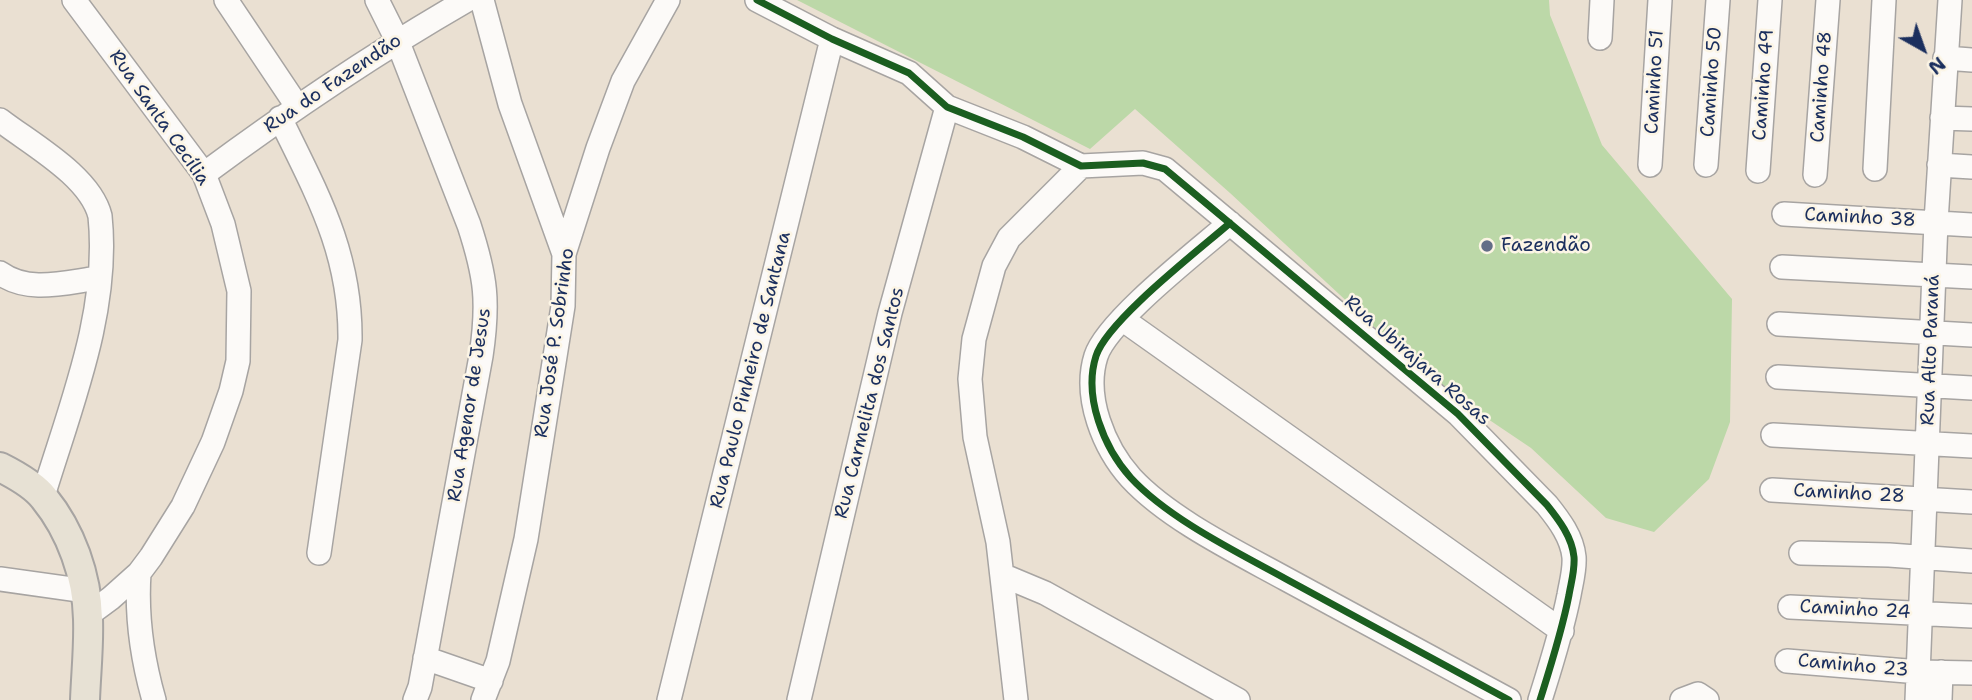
<!DOCTYPE html>
<meta charset="utf-8">
<style>
body{margin:0}
#map{position:relative;width:1972px;height:700px;overflow:hidden;background:#eae0d2;font-family:"Shantell Sans",sans-serif}
canvas{display:block}
.north{position:absolute;left:1888px;top:14px;width:70px;height:70px;-webkit-text-stroke:5px #fcf5e5;paint-order:stroke;rotate:140deg;font-size:19px;font-weight:700;line-height:28px;text-align:center;color:#1b2f5e}
.north::after{content:'';display:block;margin:auto;width:24px;height:32px;background:#1b2f5e;clip-path:polygon(50% 0,100% 100%,50% 72%,0 100%)}
</style>
<div id="map">
<canvas width="1972" height="700"></canvas>
<div class="north">N</div>
</div>
<script>
const c = document.querySelector('canvas').getContext('2d');
c.lineJoin = 'round';
function fillPath(path, color) { c.fillStyle = color; c.fill(path, 'evenodd'); }
function stroke(path, color, width, dash) { c.strokeStyle = color; c.lineWidth = width; c.lineCap = dash ? 'butt' : 'round'; c.setLineDash(dash || []); c.stroke(path); }
function write(font, color, halo, rows, align = 'center') {
  c.font = font + ' "Shantell Sans",sans-serif'; c.lineWidth = 5; c.setLineDash([]); c.textBaseline = 'middle'; c.strokeStyle = halo; c.fillStyle = color; for (const [text, x, y, turn = 0] of rows) {
    c.save(); c.translate(x, y); c.rotate((+turn || 0) * Math.PI / 180); c.textAlign = isNaN(turn) ? turn : align; if (halo) c.strokeText(text, 0, 0); c.fillText(text, 0, 0); c.restore();
  }
}
fillPath(new Path2D(`
 M797,0H1549L1550,15L1602,145L1732,299L1730,422L1709,479L1654,532L1606,518L1531,448L1436,384L1230,193L1135,109L1090,149Z`), '#bcd8a8');
const minor = new Path2D(`
 M74,0L204,174L223,224L239,291L238,361L231,391L213,442L183,506L151,557L139,573L111,598L88,615
 M226,0L297,106
 M377,0L397,40L469,225C486,277 489,302 481,356L420,687L415,700
 M482,0L510,104L564,254
 M757,0L832,39L909,73L947,107L1023,137L1081,166L1143,163L1165,169L1458,414L1547,505C1559,520 1572,537 1574,557C1575,570 1571,583 1569,595C1562,631 1551,665 1540,700
 M1600,38L1602,0
 M1945,58L1972,60
 M280,118C317,194 351,253 350,340L319,553
 M1942,118L1972,119
 M0,120C31,144 90,176 100,216C110,311 70,407 43,496
 M1650,165L1660,0
 M1706,165L1718,0
 M1939,165L1972,167
 M1875,169L1884,0
 M1758,171L1770,0
 M204,174C289,111 375,53 467,0
 M1815,175L1828,0
 M1784,214L1972,225
 M1230,223C1199,250 1107,321 1096,356C1083,397 1104,448 1131,478C1169,519 1237,552 1286,579C1360,619 1434,660 1509,700
 M1782,267L1972,277
 M0,273C29,294 66,282 99,278
 M1122,319L1562,631
 M1779,324L1972,335
 M1778,377L1972,388
 M1773,435L1972,446
 M1772,490L1972,502
 M1801,553L1889,555L1972,561
 M139,573C136,617 142,658 154,700
 M1002,575L1045,593L1238,700
 M0,579L86,591
 M1790,607L1972,616
 M425,658L491,681
 M1787,661L1919,672L1972,673
 M483,700L498,661L526,539L563,306L564,254L598,148L623,81L668,0
 M669,700L832,39
 M799,700L890,313L947,107
 M1016,700L998,542L975,437L970,379L974,339L994,266L1009,238L1081,166
 M1682,700L1698,694L1707,700
 M1917,700L1936,222L1950,0
 M1940,700L1941,672`);
const major = new Path2D(`
 M0,467C14,474 34,485 44,498C71,531 87,576 88,619C89,646 86,673 85,700`);
stroke(minor, '#a7a4a2', 26);
stroke(major, '#a7a4a2', 32);
stroke(minor, '#fcfaf8', 23);
stroke(major, '#e7e1d4', 28);
stroke(new Path2D(`
 M757,0L832,39L909,73L947,107L1023,137L1081,166L1143,163L1165,169L1458,414L1547,505C1559,520 1572,537 1574,557C1575,570 1571,583 1569,595C1562,631 1551,665 1540,700
 M1230,223C1199,250 1107,321 1096,356C1083,397 1104,448 1131,478C1169,519 1237,552 1286,579C1360,619 1434,660 1509,700`), '#1b5e20', 7);
for (const [x, y, r, color] of [
 [1487,246,7,"#636d87"]
]) { const dot = new Path2D(); dot.arc(x, y, r, 0, 2 * Math.PI); c.fillStyle = color; c.fill(dot); stroke(dot, '#fcf5e5', 2.5); }
write('19px', '#1b2f5e', '#fcf5e5', [
 ["Caminho 51",1655,82,-87],
 ["Caminho 50",1712,82,-86],
 ["Rua do Fazendão",333,84,-34],
 ["Caminho 49",1764,85,-86],
 ["Caminho 48",1822,87,-86],
 ["Rua Santa Cecília",159,118,55],
 ["Caminho 38",1860,218,3],
 ["Rua José P. Sobrinho",555,343,-82],
 ["Rua Alto Paraná",1931,350,-88],
 ["Rua Ubirajara Rosas",1417,361,41],
 ["Rua Paulo Pinheiro de Santana",751,370,-76],
 ["Rua Carmelita dos Santos",870,403,-76],
 ["Rua Agenor de Jesus",470,405,-81],
 ["Caminho 28",1849,494,3],
 ["Caminho 24",1855,610,3],
 ["Caminho 23",1853,666,5]
]);
write('19px', '#1b2f5e', '#fcf5e5', [
 ["Fazendão",1501,246]
], 'left');
</script>
